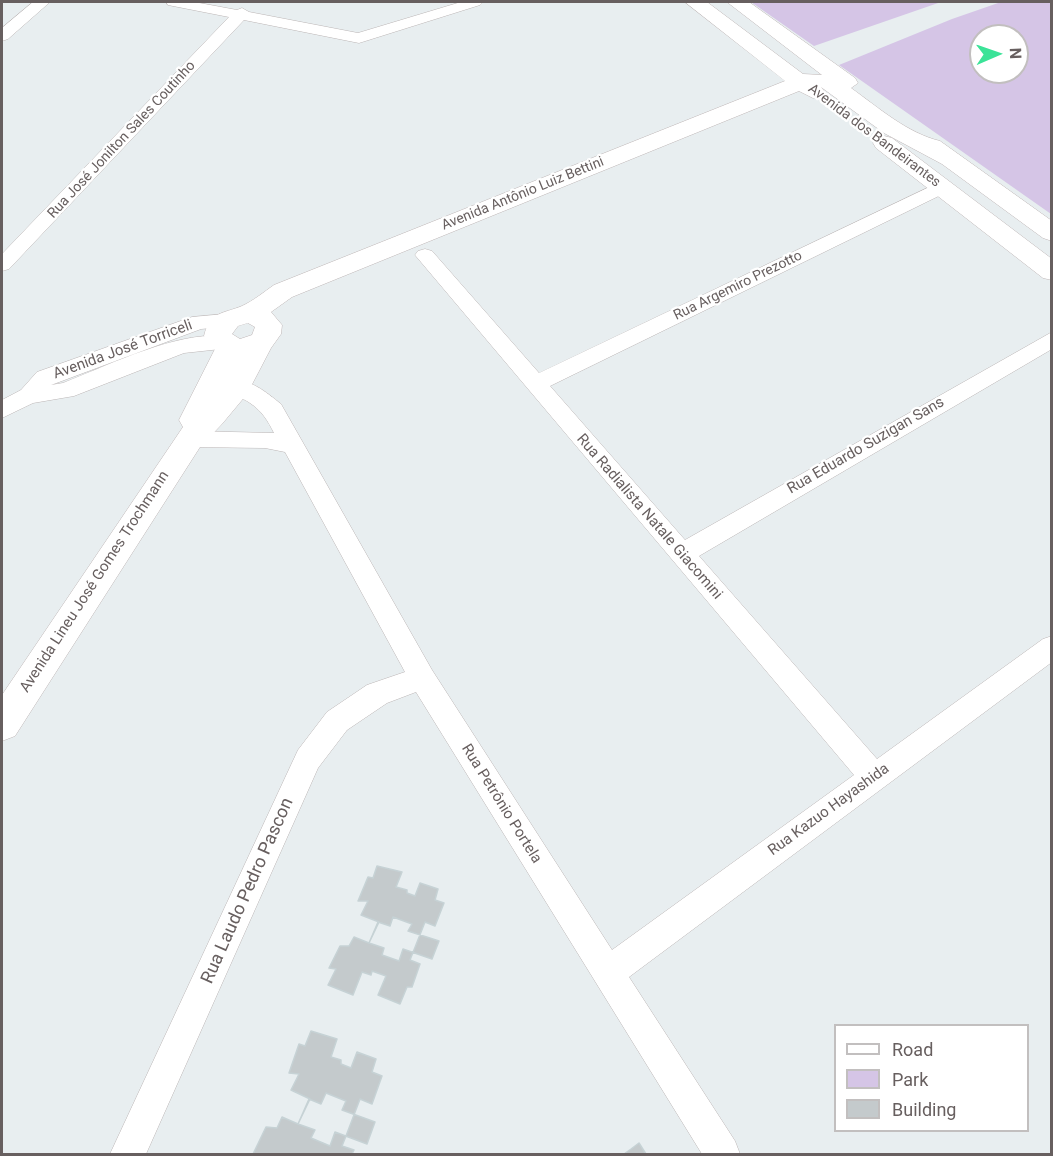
<!DOCTYPE html>
<meta charset="utf-8">
<style>
body{margin:0}
#map{position:relative;width:1053px;height:1156px;overflow:hidden;background:#e8eef0;font-family:Roboto,sans-serif}
canvas{display:block}
.frame{position:absolute;inset:0;border:3px solid #675f5f;pointer-events:none}
.legend{position:absolute;left:834px;top:1024px;width:195px;height:108px;box-sizing:border-box;background:#fff;border:2px solid #c2bfbf;margin:0;padding:8px 10px;list-style:none;font-size:18px;color:#675f5f}
.legend li{display:flex;align-items:center;gap:12px;height:30px}
.legend b{width:30px;border:2px solid #c2bfbf}
.north{position:absolute;left:969px;top:24px;width:60px;height:60px;box-sizing:border-box;background:#fff;border:2px solid #c2bfbf;border-radius:50%;rotate:88deg;font-size:16px;font-weight:700;line-height:24px;text-align:center;color:#675f5f}
.north::after{content:'';display:block;margin:auto;width:21px;height:27px;background:#3be398;clip-path:polygon(50% 0,100% 100%,50% 72%,0 100%)}
</style>
<div id="map">
<canvas width="1053" height="1156"></canvas>
<div class="frame"></div>
<ul class="legend">
<li><b style="height:8px;background:#fff"></b>Road</li>
<li><b style="height:16px;background:#d5c5e6"></b>Park</li>
<li><b style="height:16px;background:#c4cacc"></b>Building</li>
</ul>
<div class="north">N</div>
</div>
<script>
const c = document.querySelector('canvas').getContext('2d');
c.lineJoin = 'round';
function fillPath(path, color) { c.fillStyle = color; c.fill(path, 'evenodd'); }
function stroke(path, color, width, dash) { c.strokeStyle = color; c.lineWidth = width; c.lineCap = dash ? 'butt' : 'round'; c.setLineDash(dash || []); c.stroke(path); }
function write(font, color, halo, rows, align = 'center') {
  c.font = font + ' Roboto,sans-serif'; c.lineWidth = 4.5; c.setLineDash([]); c.textBaseline = 'middle'; c.strokeStyle = halo; c.fillStyle = color; for (const [text, x, y, turn = 0] of rows) {
    c.save(); c.translate(x, y); c.rotate((+turn || 0) * Math.PI / 180); c.textAlign = isNaN(turn) ? turn : align; if (halo) c.strokeText(text, 0, 0); c.fillText(text, 0, 0); c.restore();
  }
}
fillPath(new Path2D(`
 M751,2H941L814,46Z
 M1001,2H1051V214L839,65L952,19ZM981,36H1017V72H981Z`), '#d5c5e6');
const building = new Path2D(`
 M377,866L402,872L396,887L407,890V893L415,896L420,883L438,889L435,900L444,903L435,926L425,922L410,960L420,964L412,987H407L400,1004L378,995L386,976L372,971L371,975L362,972L353,995L328,985L336,969L329,968L340,946H349L354,937L369,943L379,922L361,915L368,901H358L368,877L373,878Z
 M393,917L412,924L408,931L439,941L432,959L403,949L399,961L382,955L384,948L369,943L378,922L390,926Z
 M311,1031L337,1039L331,1057L341,1060V1064L351,1068L357,1052L376,1059L372,1072L382,1076L372,1104L360,1099L346,1136L342,1146L354,1150L352,1154H253L266,1127L277,1128L282,1117L298,1124L310,1099L291,1090L299,1074L289,1073L299,1044L305,1046Z
 M326,1093L346,1101L342,1110L375,1122L367,1144L335,1132L330,1146L311,1138L315,1130L298,1124L309,1099L321,1104Z
 M639,1143L646,1154H624L631,1149Z`);
fillPath(building, '#c4cacc');
stroke(building, '#c6d2d5', 1.5);
const street = new Path2D(`
 M33,2H50L8,39L2,41V28Z
 M166,2H194L237,10L242,8L249,12L358,33L461,2H483L480,5L359,43L244,20L9,269L2,271V254L229,17L168,5Z
 M942,181L949,183L951,187L949,191L550,386L685,540L1052,332V349L699,556L877,759L1043,639L1052,636V662L629,977L735,1141L740,1154H702L416,692L387,703L347,730L318,768L146,1154H110L298,750L327,712L367,685L405,672L285,452L265,448L189,447L181,445L177,439L181,433L189,431L274,433C268,421 262,411 250,403C242,397 231,396 226,387L229,382C248,376 267,393 281,404L432,670L612,950L854,775L415,255L418,251L425,249L432,251L539,373Z
 M225,314L232,316L235,321L232,326L201,329L51,385L63,383C105,367 187,326 230,338L233,343L230,348L184,353L74,396L33,403L2,418V400L21,390L37,372L192,317Z`);
const secondary = new Path2D(`
 M685,2H707L803,74L822,75L727,2H749L855,78L858,83L851,88C879,108 907,133 940,141L1052,221V241L1043,238L942,164L884,133L821,87L824,91L821,96L813,98L799,91L292,297L271,312L282,325L281,334L271,348L247,394L222,424L200,447L15,736L2,741V695L183,427L179,420L215,349L204,336C210,311 223,314 242,306C253,301 264,292 274,285L785,81ZM248,323L255,327L252,335L240,339L232,334L238,326Z
 M884,136L892,138L1052,259V280L1043,278L876,148L873,143L876,138Z`);
stroke(street, '#bbb5b5', 1);
stroke(secondary, '#beb6b6', 1);
fillPath(street, '#fff');
fillPath(secondary, '#fff');
write('14px', '#675f5f', '#fff', [
 ["Avenida dos Bandeirantes",874,136,37],
 ["Rua José Jonilton Sales Coutinho",122,140,-47],
 ["Avenida Antônio Luiz Bettini",523,194,-22],
 ["Rua Argemiro Prezotto",738,286,-26]
]);
write('15px', '#675f5f', '#fff', [
 ["Avenida José Torriceli",123,350,-20],
 ["Rua Eduardo Suzigan Sans",866,446,-30],
 ["Rua Radialista Natale Giacomini",649,517,49],
 ["Avenida Lineu José Gomes Trochmann",95,582,-57],
 ["Rua Petrônio Portela",501,804,58],
 ["Rua Kazuo Hayashida",829,810,-36]
]);
write('18px', '#675f5f', '#fff', [
 ["Rua Laudo Pedro Pascon",248,891,-66]
]);
</script>
